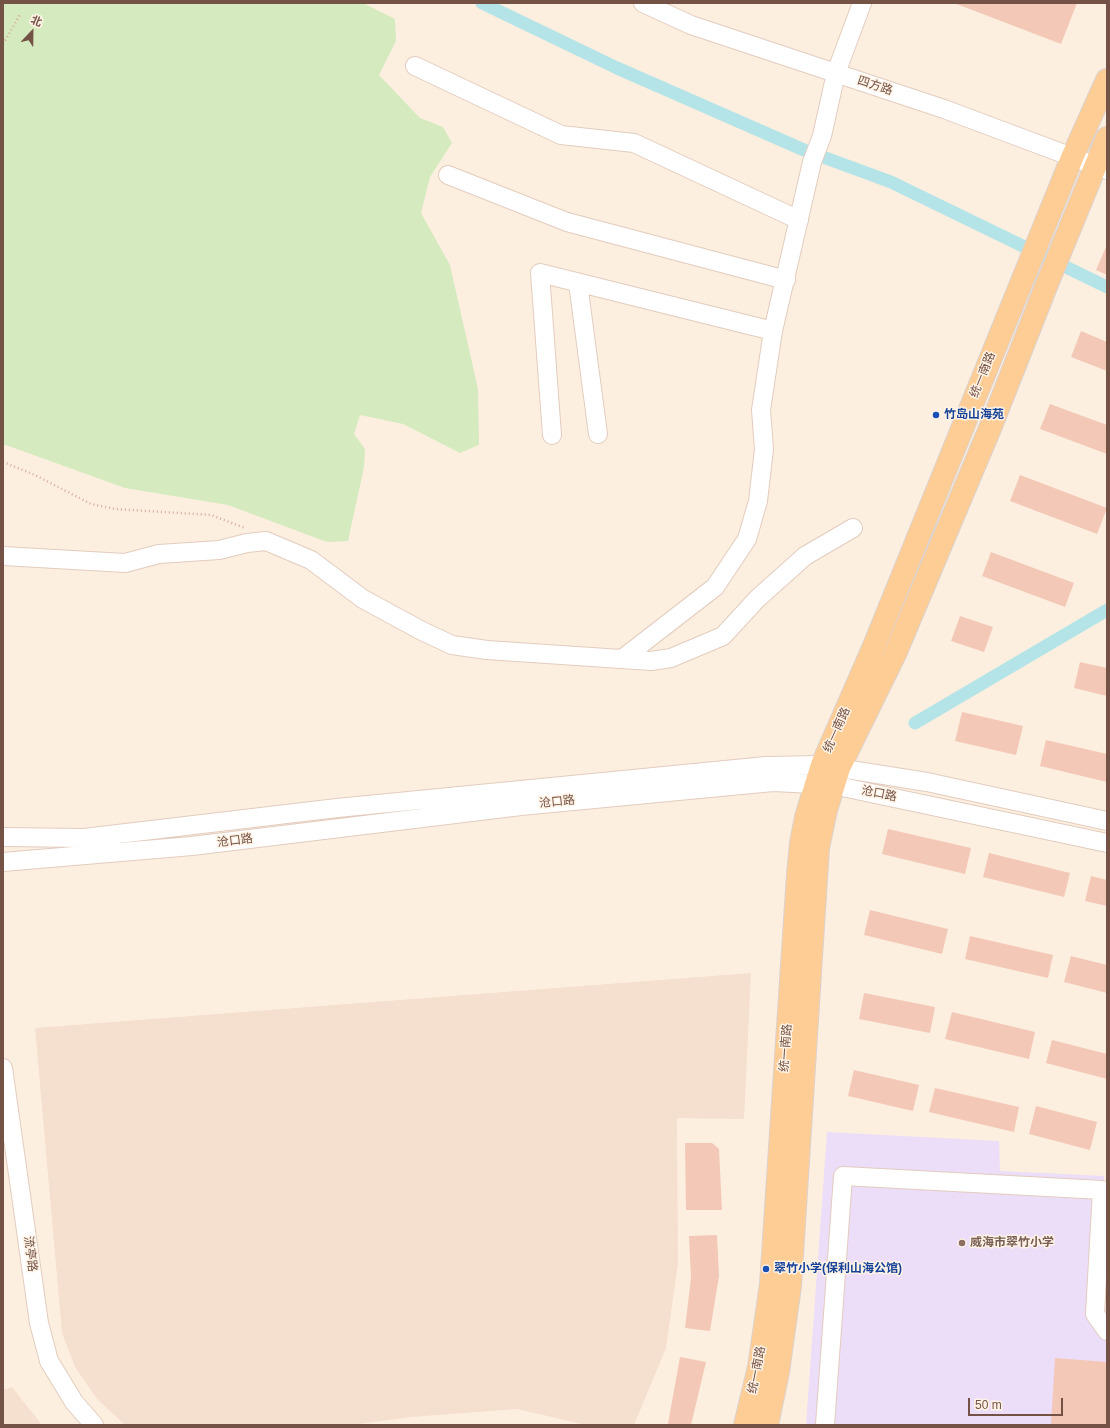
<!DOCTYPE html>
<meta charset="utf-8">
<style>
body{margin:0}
#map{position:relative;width:1110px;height:1428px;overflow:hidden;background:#fdefe0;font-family:Helvetica,"Noto Sans SC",sans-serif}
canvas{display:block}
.frame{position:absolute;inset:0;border:4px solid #745246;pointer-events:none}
.north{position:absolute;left:12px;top:12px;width:40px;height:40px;-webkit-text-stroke:3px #fff3e6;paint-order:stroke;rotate:22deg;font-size:11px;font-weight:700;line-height:16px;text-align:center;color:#745246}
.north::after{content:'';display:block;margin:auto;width:14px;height:18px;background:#745246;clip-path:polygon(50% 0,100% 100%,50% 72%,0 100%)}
.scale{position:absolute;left:968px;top:1398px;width:95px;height:18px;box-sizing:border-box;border:2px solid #745246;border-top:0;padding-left:5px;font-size:12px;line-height:14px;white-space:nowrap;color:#745246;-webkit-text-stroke:3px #fff3e6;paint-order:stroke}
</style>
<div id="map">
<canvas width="1110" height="1428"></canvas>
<div class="frame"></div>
<div class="north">北</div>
<div class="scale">50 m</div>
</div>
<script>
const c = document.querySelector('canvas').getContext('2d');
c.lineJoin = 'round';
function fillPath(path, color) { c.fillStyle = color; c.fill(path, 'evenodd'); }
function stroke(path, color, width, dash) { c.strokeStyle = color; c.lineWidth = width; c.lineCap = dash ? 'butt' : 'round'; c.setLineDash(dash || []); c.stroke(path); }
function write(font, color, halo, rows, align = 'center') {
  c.font = font + ' Helvetica,"Noto Sans SC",sans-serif'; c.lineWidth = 3; c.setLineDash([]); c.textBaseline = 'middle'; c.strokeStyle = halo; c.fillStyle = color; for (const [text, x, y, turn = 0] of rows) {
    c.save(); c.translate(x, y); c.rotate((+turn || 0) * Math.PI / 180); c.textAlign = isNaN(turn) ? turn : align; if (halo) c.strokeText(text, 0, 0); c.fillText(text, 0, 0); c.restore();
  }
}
fillPath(new Path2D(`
 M751,973L744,1119L677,1118L678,1263L666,1348L634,1425H586L517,1409L412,1417L351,1425H125L97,1399L75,1367L62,1333L35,1028Z
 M12,1387L42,1425H3V1390Z`), '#f5dfce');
fillPath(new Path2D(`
 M827,1132L999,1141L1000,1171L1104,1176L1105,1310L1107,1312V1425H806Z`), '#ecddf9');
fillPath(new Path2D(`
 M3,3H363L395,19L396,41L379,75L420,118L443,127L452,143L430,177L421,213L450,265L478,389L479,445L460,453L403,424L360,415L354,434L365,449L364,467L348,541L327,542L228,505L125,488L3,444Z`), '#d5eabe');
stroke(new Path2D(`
 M482,3L617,68L804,150L891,182L1107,287
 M915,723L1107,610`), '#b4e4e7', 13);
fillPath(new Path2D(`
 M954,3H1077L1061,44Z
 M1106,247L1107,248V275L1096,270Z
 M1081,331L1107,342V371L1071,357Z
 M1050,404L1107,425V454L1040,429Z
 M1020,475L1107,508L1097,534L1010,501Z
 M991,552L1074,583L1065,607L982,576Z
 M960,616L993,627L984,652L951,641Z
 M1080,662L1107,668V696L1074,688Z
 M962,712L1023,726L1016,755L955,741Z
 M1046,740L1107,754V782L1040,766Z
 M888,829L971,848L965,874L882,854Z
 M989,853L1070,873L1064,897L983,877Z
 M1091,876L1107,880V906L1085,901Z
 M870,910L948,929L942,954L864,935Z
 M970,936L1053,955L1048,978L965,959Z
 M1071,956L1107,965V993L1064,982Z
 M864,993L935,1007L930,1033L859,1019Z
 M952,1012L1035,1032L1029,1059L945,1039Z
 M1052,1040L1107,1054V1079L1046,1063Z
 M854,1070L919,1085L913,1111L848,1096Z
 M935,1088L1019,1107L1014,1132L929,1112Z
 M1036,1106L1097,1122L1090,1150L1029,1134Z
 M685,1143H712L719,1149L722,1210H686Z
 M717,1235L719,1276L710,1331L685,1328L691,1278L689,1236Z
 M680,1357L706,1362L691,1425H665L668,1424Z
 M1055,1358L1107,1362V1425H1051Z`), '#f3c8b6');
const minor = new Path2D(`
 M643,3L691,25L944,109L1107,170
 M415,66L561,135L634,143L799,220
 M448,175L567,222L786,280
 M578,283L598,434
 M552,435L540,273L773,331
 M3,556L125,563L159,554L219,550L247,543L266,541L311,560L363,599L422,631L452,645L487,650L651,661L671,658L723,636L757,599L805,556L853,528
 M622,659L715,587L747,539L758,501L764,449L761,410L773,331L812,162L822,136L836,73L862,3
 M3,837L84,838L337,808L766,766L822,765L839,768L927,782L1107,821
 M3,862L192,846L521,806L773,782L833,785L1107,843
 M3,1068L39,1323L49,1361L74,1402L94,1425
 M825,1425L843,1176L1102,1190L1095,1314L1107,1331`);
const major = new Path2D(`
 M745,1425L759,1367L771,1284L798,874L801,843L806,817L822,765L874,646L1072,158L1107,80
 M767,1425L778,1372L790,1286L818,848L826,810L839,768L895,654L991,426L1047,284L1107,138`);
stroke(minor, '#e3ccbe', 20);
stroke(major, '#dbd2cf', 24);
stroke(new Path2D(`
 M3,44L21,13
 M3,462L35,475L91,504L115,509L211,515L245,528`), '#d8ac9a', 2.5, [1, 3]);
stroke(minor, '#fff', 18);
stroke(major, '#fecd95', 22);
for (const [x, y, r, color] of [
 [936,415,4,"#1a4fb4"],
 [962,1243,4,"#8d6e63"],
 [766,1269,4,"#1a4fb4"]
]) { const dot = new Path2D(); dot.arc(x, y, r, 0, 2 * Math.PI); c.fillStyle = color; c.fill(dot); stroke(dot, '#fff3e6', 1.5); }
write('12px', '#745246', '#fff3e6', [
 ["四方路",875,86,18],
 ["统一南路",983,375,-68],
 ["统一南路",837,730,-66],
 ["沧口路",879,794,11],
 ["沧口路",557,802,-6],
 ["沧口路",235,841,-7],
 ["统一南路",786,1048,-86],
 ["流亭路",30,1254,83],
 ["统一南路",757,1370,-79]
]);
write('bold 12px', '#164399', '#fff3e6', [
 ["竹岛山海苑",944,415],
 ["翠竹小学(保利山海公馆)",774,1269]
], 'left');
write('bold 12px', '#785e54', '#fff3e6', [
 ["威海市翠竹小学",970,1243]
], 'left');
</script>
